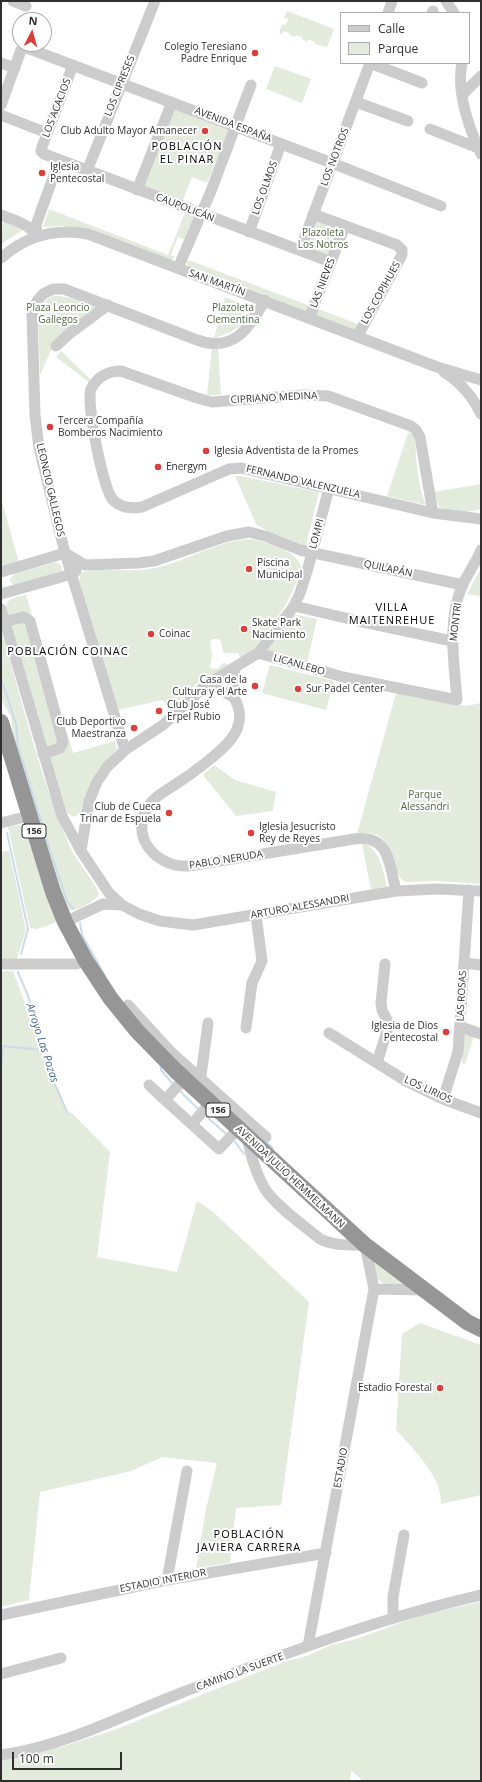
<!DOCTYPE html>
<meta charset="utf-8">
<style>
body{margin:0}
#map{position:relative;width:482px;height:1782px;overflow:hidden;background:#fff;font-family:"Open Sans",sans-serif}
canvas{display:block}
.frame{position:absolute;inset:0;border:2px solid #2f2f2f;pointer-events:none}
.legend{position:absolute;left:340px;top:12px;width:130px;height:52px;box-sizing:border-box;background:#fff;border:1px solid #acacac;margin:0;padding:5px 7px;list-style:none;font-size:12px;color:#2f2f2f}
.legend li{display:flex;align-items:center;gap:8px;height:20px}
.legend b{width:20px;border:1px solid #acacac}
.north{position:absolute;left:12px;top:12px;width:40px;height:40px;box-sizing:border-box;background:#fff;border:1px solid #acacac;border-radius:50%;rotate:6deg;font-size:11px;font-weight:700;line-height:16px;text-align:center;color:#2f2f2f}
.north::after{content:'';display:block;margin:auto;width:14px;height:18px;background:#db3f3c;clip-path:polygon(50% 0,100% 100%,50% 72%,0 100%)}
.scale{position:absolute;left:12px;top:1752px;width:110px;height:18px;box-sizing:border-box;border:2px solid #2f2f2f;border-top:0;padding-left:5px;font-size:12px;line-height:14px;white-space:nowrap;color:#2f2f2f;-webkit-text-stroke:3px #fff;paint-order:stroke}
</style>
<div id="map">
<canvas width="482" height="1782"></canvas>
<div class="frame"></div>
<ul class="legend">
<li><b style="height:5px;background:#ccc"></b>Calle</li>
<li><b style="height:11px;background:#e3ebdd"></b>Parque</li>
</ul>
<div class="north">N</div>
<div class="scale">100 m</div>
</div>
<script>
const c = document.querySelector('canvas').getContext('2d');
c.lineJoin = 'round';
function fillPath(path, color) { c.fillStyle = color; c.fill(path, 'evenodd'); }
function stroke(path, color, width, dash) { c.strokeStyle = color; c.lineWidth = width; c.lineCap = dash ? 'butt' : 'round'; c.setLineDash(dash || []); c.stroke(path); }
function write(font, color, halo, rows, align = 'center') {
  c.font = font + ' "Open Sans",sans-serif'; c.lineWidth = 4; c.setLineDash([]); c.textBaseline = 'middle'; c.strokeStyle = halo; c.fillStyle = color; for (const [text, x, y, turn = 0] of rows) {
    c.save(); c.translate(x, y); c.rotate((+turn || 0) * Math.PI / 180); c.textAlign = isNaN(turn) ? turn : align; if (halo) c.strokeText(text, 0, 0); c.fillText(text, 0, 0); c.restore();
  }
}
fillPath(new Path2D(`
 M287,11L334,29L327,47L314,44L315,42L308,39L307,42L302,39V37L296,35L295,37L289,35V33L284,31L282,34L279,33L282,24L286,25L288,19L284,18Z
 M275,66L311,79L302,103L266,89Z
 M175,107L229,129L207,183L192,177L181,205L142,189Z
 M49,209L168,255L185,213L195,217L186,240L178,237L171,255L175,257L171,261L81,228L62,226L43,227Z
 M315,219L342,229L330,257L304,247Z
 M4,221L23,230L1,244V228Z
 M187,261H191L363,326L360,332L188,266Z
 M53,296C69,295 82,302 97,308L52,348L40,375L38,316L46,300Z
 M225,297L254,309C244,327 233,332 214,338Z
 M212,348H218L221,395H207Z
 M61,351L91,380L90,383L56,357Z
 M408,433L415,435C416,459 417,483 426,505L387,496Z
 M235,476H240L319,492L306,546L277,537L256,524Z
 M481,484V509C465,513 454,514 439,507L434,492Z
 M1,498L19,563L1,568Z
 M248,539C263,540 297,551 301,566C293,602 270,628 248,656L241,660L238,653H223L221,641L218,639H213L210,642L212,655L210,668L218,669L223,663L227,664L229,667L201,679L170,712L163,700L117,710L81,588C80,582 78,577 82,572C106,567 131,573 155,568C187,561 215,542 248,539Z
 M56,562L61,565L62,571L16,585L11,583L10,580L14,574Z
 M481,568V596L467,594Z
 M26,595L73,753L115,741L117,749L109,758L82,812L74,817L67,813L6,608C7,597 17,597 26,595Z
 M294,614L317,619L307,663L264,652Z
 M1,630C23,703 40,779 71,849C76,860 99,888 99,895C92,902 80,911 69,910L65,905L14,741L11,717L1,699Z
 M270,665L334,681L326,710L262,693Z
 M396,693L466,706L481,703V884L437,881L405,882C386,869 399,826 357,834Z
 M214,765L235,780L276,792L273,811L236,816L203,775Z
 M19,825L25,826L57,922L37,929L30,928L8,827Z
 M362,844C379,845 384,873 387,887L371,890Z
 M9,850L26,930L17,959H1V852Z
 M1,971H13L67,1115L71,1112L110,1152L97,1257L177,1272L197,1201L212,1211L309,1302L281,1505L236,1508L230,1563L196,1568L206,1509L217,1463L162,1457L131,1471L40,1492L29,1600L1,1607Z
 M467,1033L474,1036L465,1064L462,1063L463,1037Z
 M369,1256L411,1284H384L375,1277Z
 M420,1323L481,1345V1495L441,1504C441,1499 440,1494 439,1489C435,1472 408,1442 396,1430L402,1334Z
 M481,1602V1781H363L351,1770L350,1781H1V1761L67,1745L114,1730L286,1661L307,1656L331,1645L356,1639L424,1614Z`), '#e3ebdd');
stroke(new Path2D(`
 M1,678L16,724L18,746L49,847L67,901L73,909
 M1,810V811
 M7,833L28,929L21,954
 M80,923L82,935L105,976
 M18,972L28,996L50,1073L68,1114
 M161,1066V1070L172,1083
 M1,1068L3,1046L43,1050
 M181,1092L197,1108
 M207,1117L225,1133
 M265,1141L273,1148
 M235,1142L244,1154`), '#cbdbea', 2);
stroke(new Path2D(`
 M13,1L26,6
 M446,1L454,13
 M388,13L392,1
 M432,13L433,11
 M1,63L15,68
 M370,63L422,83
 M462,63C456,93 469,128 481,154
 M73,65L42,147L41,151L44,154L331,262
 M462,95L481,76
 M356,102L408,121
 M1,105L21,50L27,48L332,163L441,206
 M1,115L47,133
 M430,129L478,148
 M87,171L155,1
 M137,190L172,102
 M313,214L397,245L402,250V255L357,337
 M1,215C14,220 29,224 37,236
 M249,232L281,144
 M37,236L36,225L59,161
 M300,250L370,63
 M1,258C26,236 56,228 88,234L437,367L481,380
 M178,268L211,191L251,85
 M309,318L345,226
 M56,346L69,334L108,305
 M444,372C460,382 473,397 481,414
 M433,513L420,437L416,430L411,426L328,396L304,395L212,402L197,398L121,371C108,371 97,377 91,389C86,403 103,489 113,500C121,508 131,509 142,507L229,469L241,468L433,513L481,519
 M1,572L65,553L85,565L139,563L154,561L227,536L249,532L265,536L300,550L463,585
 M1,594L72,574L76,571
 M294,606L367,623L452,641
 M1,609L62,816L81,851L109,893L122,905L139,914L160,921L193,925L396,891L437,889L481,891
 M4,622L23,617L30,621L63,742L60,748L43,754
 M258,653L343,677L457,700C454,662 447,622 462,586C468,573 476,563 481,550
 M235,668C234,677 233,687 233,696C234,698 236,701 237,704C241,713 240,724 235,733C227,749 189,776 173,786C164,792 155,796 149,805C128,836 156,868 189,866L354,839C390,834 389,864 396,891
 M209,683L233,697
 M125,750L65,553L39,448L35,415L32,314L37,301L43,294L53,289H64L197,340C233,353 249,329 265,300
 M1,823L29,816
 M81,851L89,801L97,782L107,767L125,750L163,725L206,685L258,653L294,606L300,593L308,568L329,488
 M65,922L103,904L122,905
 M464,963L481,965
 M1,964H76L86,961
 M128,1005L170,1051L266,1137
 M461,1027L481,1034
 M246,1028L252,983L262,961L256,915
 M329,1033L406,1081L443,1099L481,1113
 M377,1063L388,1027L387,1020L382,1010L381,1003L385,964
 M184,1079L165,1100L219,1149L238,1129
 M196,1082L201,1076L208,1023
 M149,1085L165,1100
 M443,1099L458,1052L469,890
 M192,1124L210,1103
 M247,1137C251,1156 256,1176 267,1192C281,1210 302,1224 320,1239C334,1246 349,1245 365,1245L374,1289L308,1646
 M374,1289L425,1290
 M167,1580L187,1471
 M1,1615L167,1580L326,1553
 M393,1617V1597L404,1535
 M1,1674L61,1658
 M1,1755C65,1746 121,1716 181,1693C279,1656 378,1618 481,1595`), '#ccc', 11);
stroke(new Path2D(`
 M1,722L53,892L65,922L86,961L111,999L137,1031L176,1071L365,1245L467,1322L481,1329`), '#969696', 16);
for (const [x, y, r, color] of [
 [255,53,4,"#db3f3c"],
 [205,131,4,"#db3f3c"],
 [42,173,4,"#db3f3c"],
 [50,427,4,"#db3f3c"],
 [206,451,4,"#db3f3c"],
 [158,467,4,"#db3f3c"],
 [249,569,4,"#db3f3c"],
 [244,629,4,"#db3f3c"],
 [151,634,4,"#db3f3c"],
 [255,686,4,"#db3f3c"],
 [298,689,4,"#db3f3c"],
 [159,711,4,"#db3f3c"],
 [134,728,4,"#db3f3c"],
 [169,813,4,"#db3f3c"],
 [251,833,4,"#db3f3c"],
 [446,1032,4,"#db3f3c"],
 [440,1388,4,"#db3f3c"]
]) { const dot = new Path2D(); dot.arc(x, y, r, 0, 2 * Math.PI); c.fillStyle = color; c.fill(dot); stroke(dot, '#fff', 1.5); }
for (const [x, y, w] of [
 [34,831,24],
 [218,1110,24]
]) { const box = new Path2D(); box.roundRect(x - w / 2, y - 7, w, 14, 3); c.fillStyle = '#fff'; c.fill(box); stroke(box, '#2f2f2f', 1); }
write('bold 9px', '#2f2f2f', null, [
 ["156",34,831],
 ["156",218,1110]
]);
write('10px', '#2f2f2f', '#fff', [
 ["Colegio Teresiano",247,47,"right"],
 ["Padre Enrique",247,59,"right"],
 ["Club Adulto Mayor Amanecer",197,131,"right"],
 ["Iglesia",50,167],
 ["Pentecostal",50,179],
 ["Tercera Compañía",58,421],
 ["Bomberos Nacimiento",58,433],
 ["Iglesia Adventista de la Promes",214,451],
 ["Energym",166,467],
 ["Piscina",257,563],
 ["Municipal",257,575],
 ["Skate Park",252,623],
 ["Nacimiento",252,635],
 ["Coinac",159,634],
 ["Casa de la",247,680,"right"],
 ["Cultura y el Arte",247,692,"right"],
 ["Sur Padel Center",306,689],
 ["Club José",167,705],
 ["Erpel Rubio",167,717],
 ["Club Deportivo",126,722,"right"],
 ["Maestranza",126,734,"right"],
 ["Club de Cueca",161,807,"right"],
 ["Trinar de Espuela",161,819,"right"],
 ["Iglesia Jesucristo",259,827],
 ["Rey de Reyes",259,839],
 ["Iglesia de Dios",438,1026,"right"],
 ["Pentecostal",438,1038,"right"],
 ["Estadio Forestal",432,1388,"right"]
], 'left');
write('10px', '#2f2f2f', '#fff', [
 ["LOS CIPRESES",120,86,-68],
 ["LOS ACACIOS",57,108,-69],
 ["AVENIDA ESPAÑA",233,125,21],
 ["LOS NOTROS",335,157,-69],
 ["LOS OLMOS",265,188,-70],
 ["CAUPOLICÁN",185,208,21],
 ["SAN MARTÍN",217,283,20],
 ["LAS NIEVES",323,283,-69],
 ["LOS COPIHUES",381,293,-61],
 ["CIPRIANO MEDINA",274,398,-3],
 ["FERNANDO VALENZUELA",303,482,13],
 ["LEONCIO GALLEGOS",50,490,77],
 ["LOMPI",317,534,-75],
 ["QUILAPÁN",388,569,12],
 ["MONTRI",456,622,-83],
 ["LICANLEBO",299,665,16],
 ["PABLO NERUDA",226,860,-9],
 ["ARTURO ALESSANDRI",300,907,-10],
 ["LAS ROSAS",462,996,-87],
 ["LOS LIRIOS",428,1090,25],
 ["AVENIDA JULIO HEMMELMANN",290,1177,43],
 ["ESTADIO",341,1468,-80],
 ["ESTADIO INTERIOR",163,1581,-11],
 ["CAMINO LA SUERTE",240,1672,-20]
]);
write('10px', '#4e683f', '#fff', [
 ["Plazoleta",323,233],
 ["Los Notros",323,245],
 ["Plaza Leoncio",58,308],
 ["Gallegos",58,320],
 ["Plazoleta",233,308],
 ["Clementina",233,320],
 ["Parque",425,795],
 ["Alessandri",425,807]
]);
c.letterSpacing = '1px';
write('11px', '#000', '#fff', [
 ["POBLACIÓN",187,147],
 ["EL PINAR",187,160],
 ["VILLA",392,608],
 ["MAITENREHUE",392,621],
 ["POBLACIÓN COINAC",68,652],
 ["POBLACIÓN",249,1535],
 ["JAVIERA CARRERA",249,1548]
]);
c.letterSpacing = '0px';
write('italic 11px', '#41688c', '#fff', [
 ["Arroyo Las Pozas",42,1043,72]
]);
</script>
